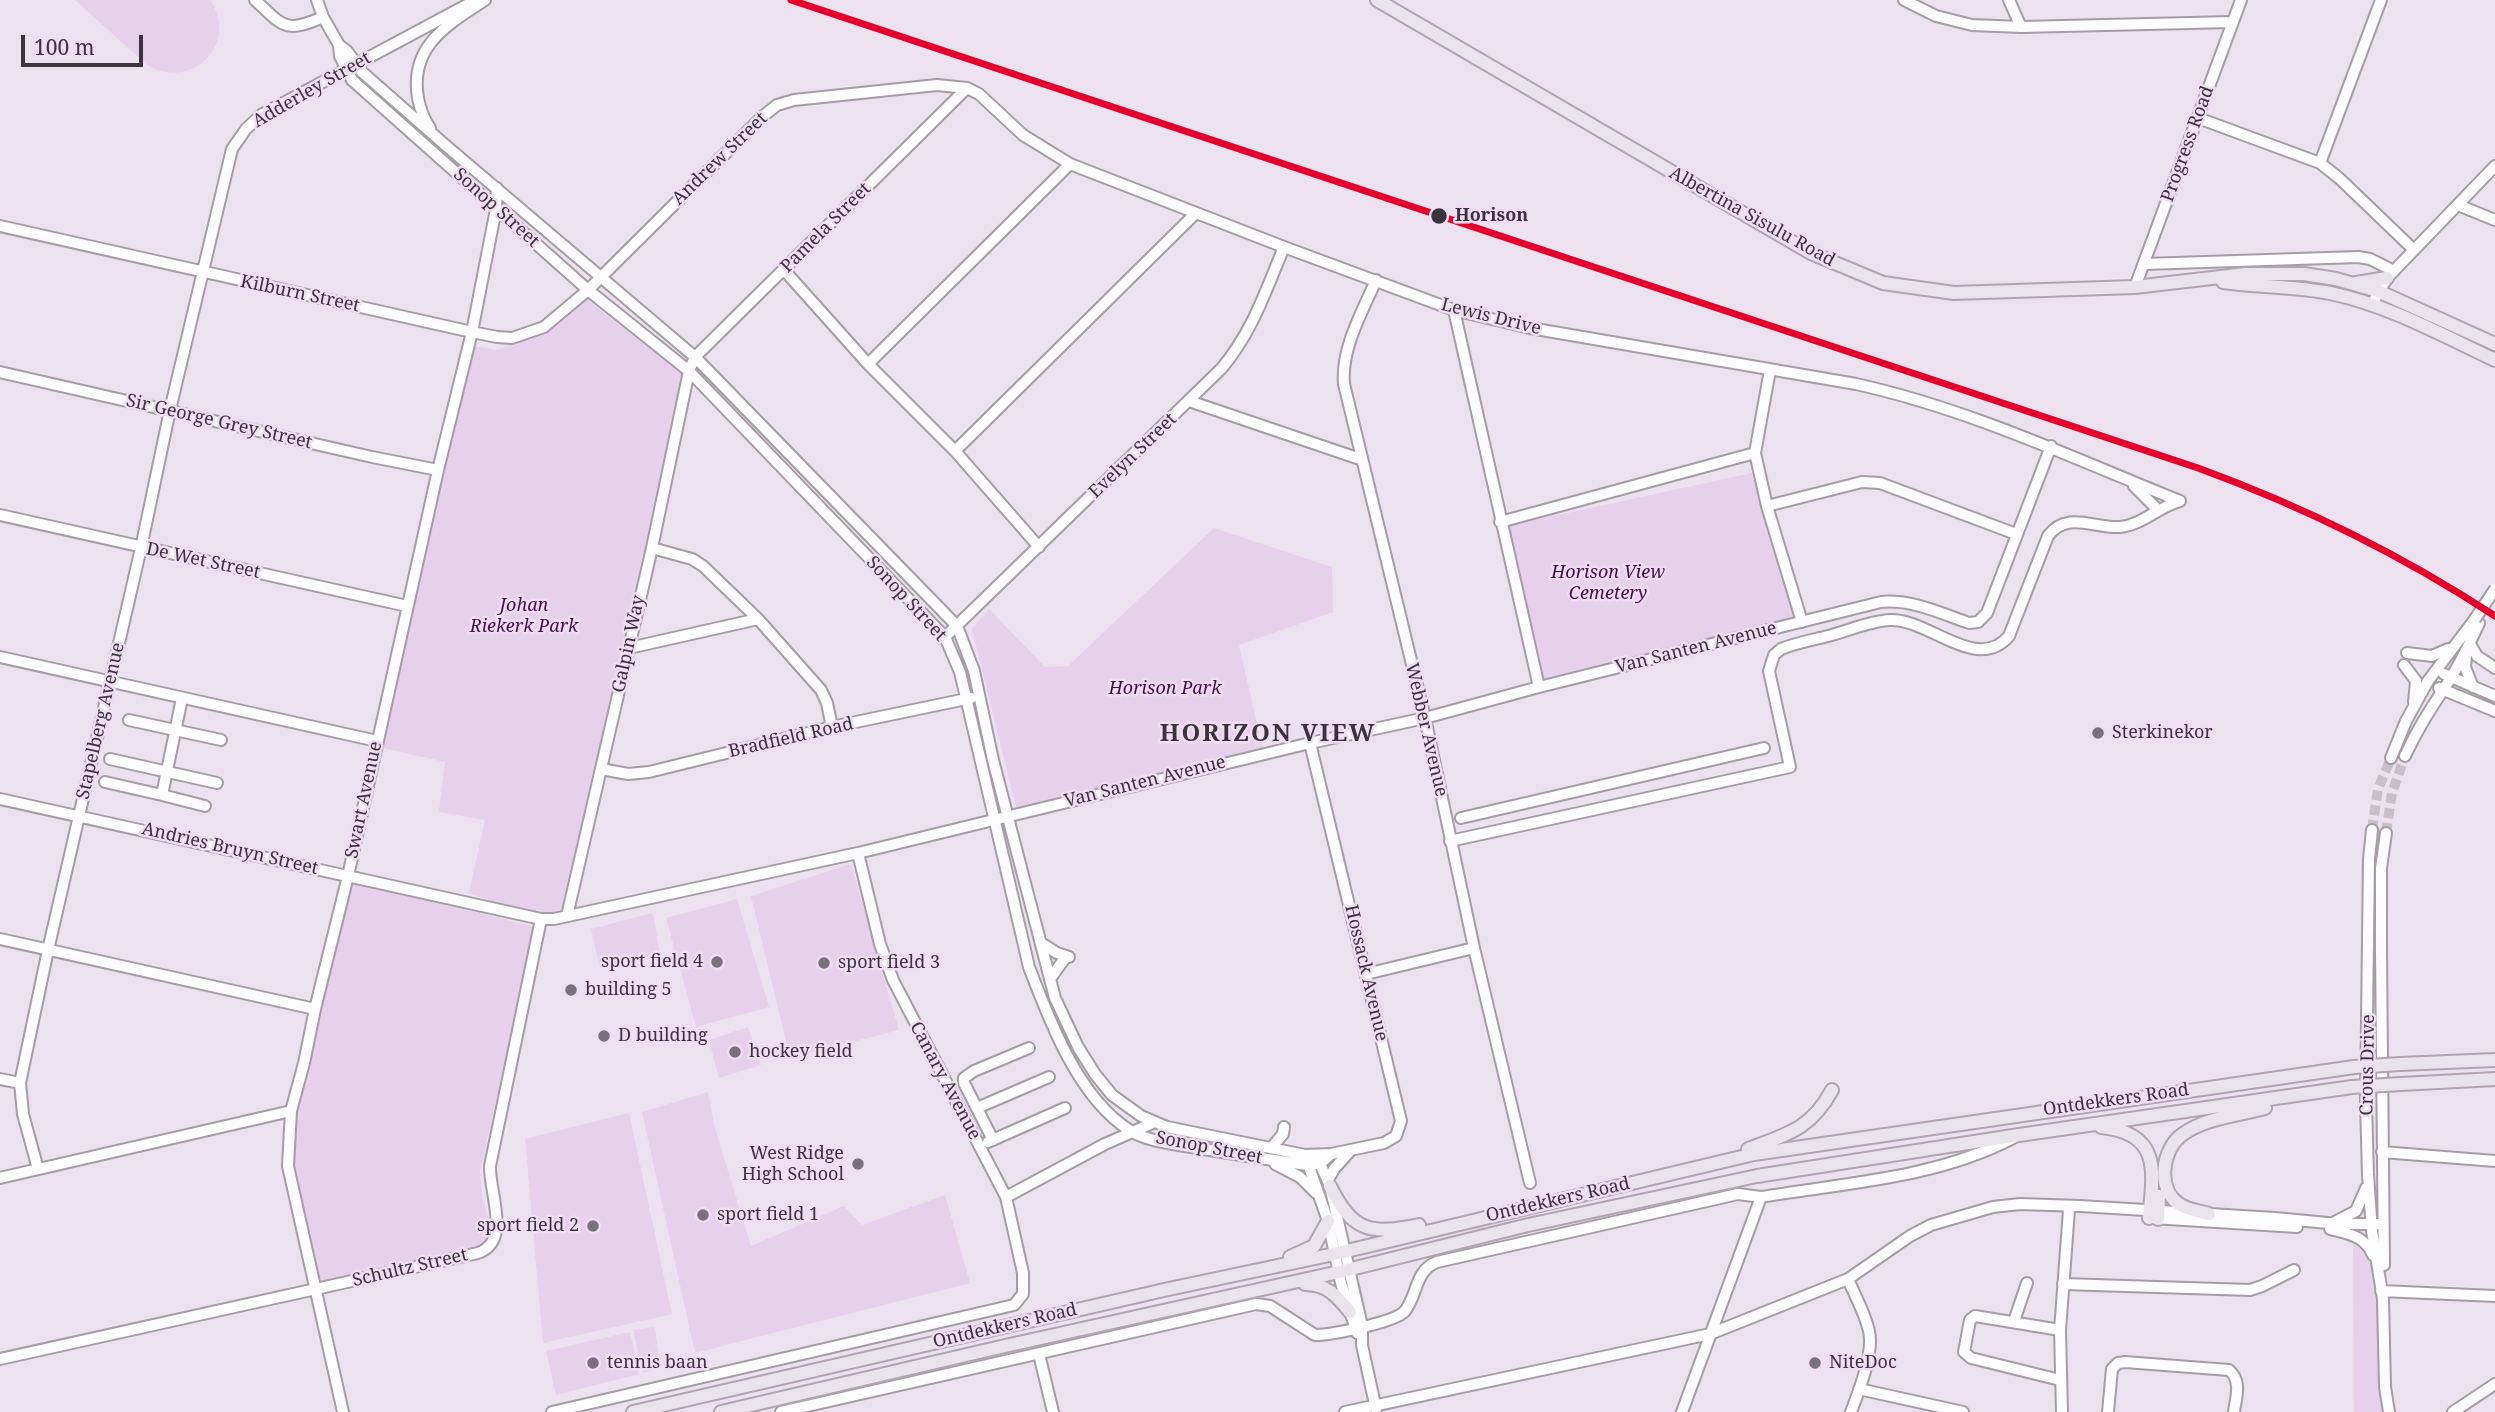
<!DOCTYPE html>
<style>
body{margin:0}
#map{position:relative;width:2495px;height:1412px;overflow:hidden;background:#ece2ef;font-family:"Noto Serif",serif}
canvas{display:block}
.scale{position:absolute;left:21px;top:35px;width:122px;height:32px;box-sizing:border-box;border:4px solid #3a333c;border-top:0;padding-left:9px;font-size:21px;line-height:24px;white-space:nowrap;color:#3a333c;-webkit-text-stroke:5px #f0ddf4;paint-order:stroke}
</style>
<div id="map">
<canvas width="2495" height="1412"></canvas>
<div class="scale">100 m</div>
</div>
<script>
const c = document.querySelector('canvas').getContext('2d');
c.lineJoin = 'round';
function fillPath(path, color) { c.fillStyle = color; c.fill(path, 'evenodd'); }
function stroke(path, color, width, dash) { c.strokeStyle = color; c.lineWidth = width; c.lineCap = dash ? 'butt' : 'round'; c.setLineDash(dash || []); c.stroke(path); }
function write(font, color, halo, rows, align = 'center') {
  c.font = font + ' "Noto Serif",serif'; c.lineWidth = 5; c.setLineDash([]); c.textBaseline = 'middle'; c.strokeStyle = halo; c.fillStyle = color; for (const [text, x, y, turn = 0] of rows) {
    c.save(); c.translate(x, y); c.rotate((+turn || 0) * Math.PI / 180); c.textAlign = isNaN(turn) ? turn : align; if (halo) c.strokeText(text, 0, 0); c.fillText(text, 0, 0); c.restore();
  }
}
fillPath(new Path2D(`
 M75,0H210C240,43 192,92 147,65Z
 M585,298L683,375L649,557L566,920L557,923L469,893L485,820L439,812L445,762L383,748L408,616L468,345L497,350L544,332Z
 M1752,473L1797,618L1544,678L1507,526Z
 M1214,528L1332,567L1333,612L1239,645L1263,750L1016,807L972,629L989,609L1045,667L1068,666Z
 M851,864L899,1030L790,1058L751,896Z
 M348,880L535,927L480,1171C481,1178 481,1186 482,1194C485,1218 498,1224 484,1248L313,1286L288,1165L292,1111Z
 M737,899L769,1007L696,1027L666,918Z
 M653,913L660,955L600,968L591,929Z
 M748,1027L761,1065L719,1078L709,1040Z
 M708,1092L715,1128L751,1246L844,1206L862,1225L945,1195L970,1283L695,1353L642,1112Z
 M629,1113L672,1314L543,1343L525,1139Z
 M2353,1244L2367,1249L2376,1278L2384,1412H2354Z
 M655,1327L660,1368L643,1373L633,1330Z
 M630,1332L639,1374L556,1395L546,1351Z`), '#e6d0eb');
stroke(new Path2D(`
 M2372,830L2378,789L2391,758
 M2386,833L2392,793L2405,756`), '#c8bfcb', 10, [10, 5]);
const minor = new Path2D(`
 M255,0C283,26 285,34 323,17
 M317,0L323,17L339,45L347,51L362,72L444,144L695,357L957,626L974,671L993,760L1055,998L1078,1047L1095,1074L1112,1095L1141,1116L1167,1127L1305,1155L1331,1154L1384,1143L1396,1136L1401,1121L1310,743
 M1904,0L1936,16L1972,25L2021,27L2232,22
 M2009,0L2021,27
 M339,45L340,56L352,80L588,290L689,371L945,637L960,672L1029,967C1050,1022 1078,1097 1129,1130C1148,1142 1175,1144 1197,1148C1234,1154 1271,1160 1308,1165L1321,1163L1331,1154
 M2198,118L2320,163L2339,178L2414,250
 M430,128C423,118 420,109 418,98C409,46 448,24 485,0
 M2320,163L2381,0
 M2458,205L2495,220
 M0,226L472,332L497,337L512,338L544,327L588,290L762,117L777,105L794,100L937,85L967,88L979,94L1023,135L1070,164L1284,247L1454,310L1530,328L1856,384C1969,409 2073,458 2180,501
 M2144,264L2358,257L2370,259L2394,271
 M784,270L868,364L955,451L1039,547
 M1376,280C1362,313 1341,348 1344,384L1425,718L1474,948L1530,1183
 M2135,287L2241,0
 M2372,304L2387,278L2495,166
 M1454,310L1539,687
 M868,364L1070,164
 M1770,370L1755,453L1767,506L1802,622
 M0,372L372,457L438,470
 M1189,401L1360,459
 M955,451L1196,213
 M2134,486L2157,509
 M1767,506L1862,482L1880,483L2016,534
 M0,515L407,606
 M1500,522L1755,453
 M652,548L692,559L703,566L758,619L821,690L827,703L832,727
 M945,637L1221,369C1252,333 1266,290 1284,247
 M2470,644L2477,656L2495,668
 M629,648L758,619
 M2407,653L2432,656L2448,649
 M2466,655L2465,667L2473,687
 M0,657L377,741
 M2404,665L2416,681L2414,702
 M2444,674L2495,696
 M2439,688L2495,711
 M182,698L162,795L205,806
 M129,720L221,740
 M2405,756C2417,730 2428,713 2443,690C2457,670 2469,645 2479,623
 M2391,758L2406,721L2428,681L2475,619
 M110,759L217,783
 M601,769L628,774L649,772L832,727L971,698
 M105,782L162,795
 M0,799L541,919H554L858,853L1310,743L1425,718L1539,687L1881,602C1912,599 1940,613 1969,623L1978,622L1987,613L2051,446
 M1461,818L1764,748
 M2372,830L2369,859L2366,1102L2368,1175L2372,1231L2383,1299L2385,1387L2389,1412
 M1450,841L1790,767L1769,671L1774,655L1781,649C1796,643 1812,640 1828,636C1848,631 1869,621 1890,620C1928,618 1977,674 2009,636L2048,536C2067,510 2095,529 2120,527C2142,525 2158,507 2180,501
 M567,916L652,548L689,371L695,357L967,88
 M0,939L315,1009
 M1041,943L1057,953L1069,957
 M1366,974L1474,948
 M1050,979L1065,958
 M0,1079L20,1083
 M977,1108L1049,1077
 M993,1140L964,1083V1078L974,1071L1029,1048
 M988,1142L1065,1108
 M1272,1147L1283,1134L1284,1127
 M2382,1152L2495,1161
 M1317,1157L1330,1186L1362,1326V1345L1376,1409
 M1307,1161L1328,1221L1341,1283L1357,1333
 M1275,1164L1300,1177L1316,1193
 M38,1169L23,1114L20,1083L48,950L141,548L170,410L232,149L246,129L261,115L476,0
 M0,1178L291,1111
 M1328,1180L1334,1169L1351,1150
 M1006,1197L1105,1144L1155,1122
 M2152,1218L2297,1227
 M2333,1223L2356,1211L2366,1188
 M2330,1229C2349,1234 2365,1236 2373,1255
 M2384,1265L2381,953V868L2386,833
 M1848,1279C1855,1296 1865,1313 1869,1331C1874,1353 1859,1391 1851,1412
 M2063,1284L2250,1290L2262,1286L2294,1270
 M2381,1291L2495,1296
 M2014,1321L2027,1283
 M1039,1354L1053,1412
 M0,1359L478,1253C512,1241 489,1193 490,1166L541,919
 M2060,1380L1971,1358L1964,1352L1970,1320L1975,1316L2060,1330
 M1859,1389L1963,1412
 M343,1412L288,1166L291,1111L304,1063L315,1009L348,876L438,470L472,332L496,209L497,188
 M552,1412L1014,1305L1023,1294V1273L1006,1197L893,980L880,944L858,853
 M781,1412L1256,1304L1270,1306L1315,1335C1331,1335 1396,1322 1405,1311C1418,1294 1415,1270 1437,1262L1738,1194L1761,1197C1845,1183 1937,1178 2013,1138
 M1345,1412L1710,1334L1848,1279L1910,1236L1931,1225L1993,1207L2020,1204L2080,1206L2275,1218L2338,1224H2383
 M1682,1412L1761,1197
 M2062,1412L2060,1330L2069,1210
 M2108,1412L2112,1369L2118,1363L2125,1362L2229,1370C2242,1381 2236,1397 2234,1412
 M2453,1412L2495,1384`);
const major = new Path2D(`
 M1377,0L1811,253L1883,283L1954,293L2135,287L2246,274H2304L2336,279L2378,291L2495,344
 M2223,282C2258,287 2294,286 2330,293C2388,305 2442,335 2495,360
 M2356,283L2387,278
 M2400,1064L2495,1060
 M2401,1084L2495,1079
 M2101,1127C2161,1133 2154,1171 2149,1218
 M1748,1149C1788,1134 1811,1129 1832,1090
 M1330,1186C1352,1232 1371,1235 1419,1225
 M2209,1214C2199,1211 2187,1210 2179,1204C2156,1189 2162,1148 2183,1134C2205,1118 2239,1115 2265,1108
 M2158,1219L2159,1196
 M1290,1257L1314,1246L1328,1221
 M1305,1284C1327,1284 1337,1296 1350,1312
 M633,1412L1164,1290L1334,1254L1754,1154L2354,1067
 M721,1412L1005,1346L1339,1272L1528,1225L1757,1176L2019,1135L2352,1087`);
stroke(minor, '#a49da6', 14);
stroke(major, '#b0a4b2', 16);
stroke(minor, '#fcfbfd', 10);
stroke(major, '#e9e4eb', 12);
stroke(new Path2D(`
 M791,0L2198,468C2302,506 2402,555 2495,616`), '#c7c4c7', 2.5, [10, 5]);
const minorBridge = new Path2D(`
 M2475,619L2495,589`);
const majorBridge = new Path2D(`
 M2354,1067L2400,1064
 M2352,1087L2401,1084`);
stroke(minorBridge, '#a49da6', 14, []);
stroke(majorBridge, '#b0a4b2', 16, []);
stroke(minorBridge, '#fcfbfd', 10);
stroke(majorBridge, '#e9e4eb', 12);
stroke(new Path2D(`
 M791,0L2198,468C2302,506 2402,555 2495,616`), '#e4002b', 7);
for (const [x, y, r, color] of [
 [1439,216,9,"#3a333c"],
 [2098,733,7,"#78707b"],
 [717,962,7,"#78707b"],
 [824,963,7,"#78707b"],
 [571,990,7,"#78707b"],
 [604,1036,7,"#78707b"],
 [735,1052,7,"#78707b"],
 [858,1164,7,"#78707b"],
 [703,1215,7,"#78707b"],
 [593,1226,7,"#78707b"],
 [593,1363,7,"#78707b"],
 [1815,1363,7,"#78707b"]
]) { const dot = new Path2D(); dot.arc(x, y, r, 0, 2 * Math.PI); c.fillStyle = color; c.fill(dot); stroke(dot, '#f0ddf4', 2.5); }
write('18px', '#3a333c', '#f0ddf4', [
 ["Adderley Street",312,90,-30],
 ["Progress Road",2188,144,-70],
 ["Andrew Street",720,159,-44],
 ["Sonop Street",496,208,42],
 ["Albertina Sisulu Road",1752,217,29],
 ["Pamela Street",826,228,-45],
 ["Kilburn Street",300,294,12],
 ["Lewis Drive",1491,317,14],
 ["Sir George Grey Street",219,422,13],
 ["Evelyn Street",1133,456,-44],
 ["De Wet Street",203,561,12],
 ["Sonop Street",906,599,47],
 ["Galpin Way",629,644,-78],
 ["Van Santen Avenue",1696,648,-14],
 ["Stapelberg Avenue",101,721,-77],
 ["Webber Avenue",1426,730,77],
 ["Bradfield Road",791,738,-13],
 ["Van Santen Avenue",1145,782,-14],
 ["Swart Avenue",364,800,-78],
 ["Andries Bruyn Street",230,849,13],
 ["Hossack Avenue",1366,973,77],
 ["Crous Drive",2368,1065,-89],
 ["Canary Avenue",945,1081,62],
 ["Ontdekkers Road",2116,1100,-8],
 ["Sonop Street",1209,1148,11],
 ["Ontdekkers Road",1558,1200,-13],
 ["Schultz Street",410,1268,-13],
 ["Ontdekkers Road",1005,1326,-13]
]);
write('bold 18px', '#3a333c', '#f0ddf4', [
 ["Horison",1455,216]
], 'left');
write('italic 18px', '#450c4f', '#f0ddf4', [
 ["Horison View",1608,573],
 ["Cemetery",1608,594],
 ["Johan",524,606],
 ["Riekerk Park",524,627],
 ["Horison Park",1165,689]
]);
write('18px', '#3a333c', '#f0ddf4', [
 ["Sterkinekor",2112,733],
 ["sport field 4",703,962,"right"],
 ["sport field 3",838,963],
 ["building 5",585,990],
 ["D building",618,1036],
 ["hockey field",749,1052],
 ["West Ridge",844,1154,"right"],
 ["High School",844,1175,"right"],
 ["sport field 1",717,1215],
 ["sport field 2",579,1226,"right"],
 ["tennis baan",607,1363],
 ["NiteDoc",1829,1363]
], 'left');
c.letterSpacing = '2px';
write('bold 24px', '#3a333c', '#f0ddf4', [
 ["HORIZON VIEW",1268,734]
]);
c.letterSpacing = '0px';
</script>
